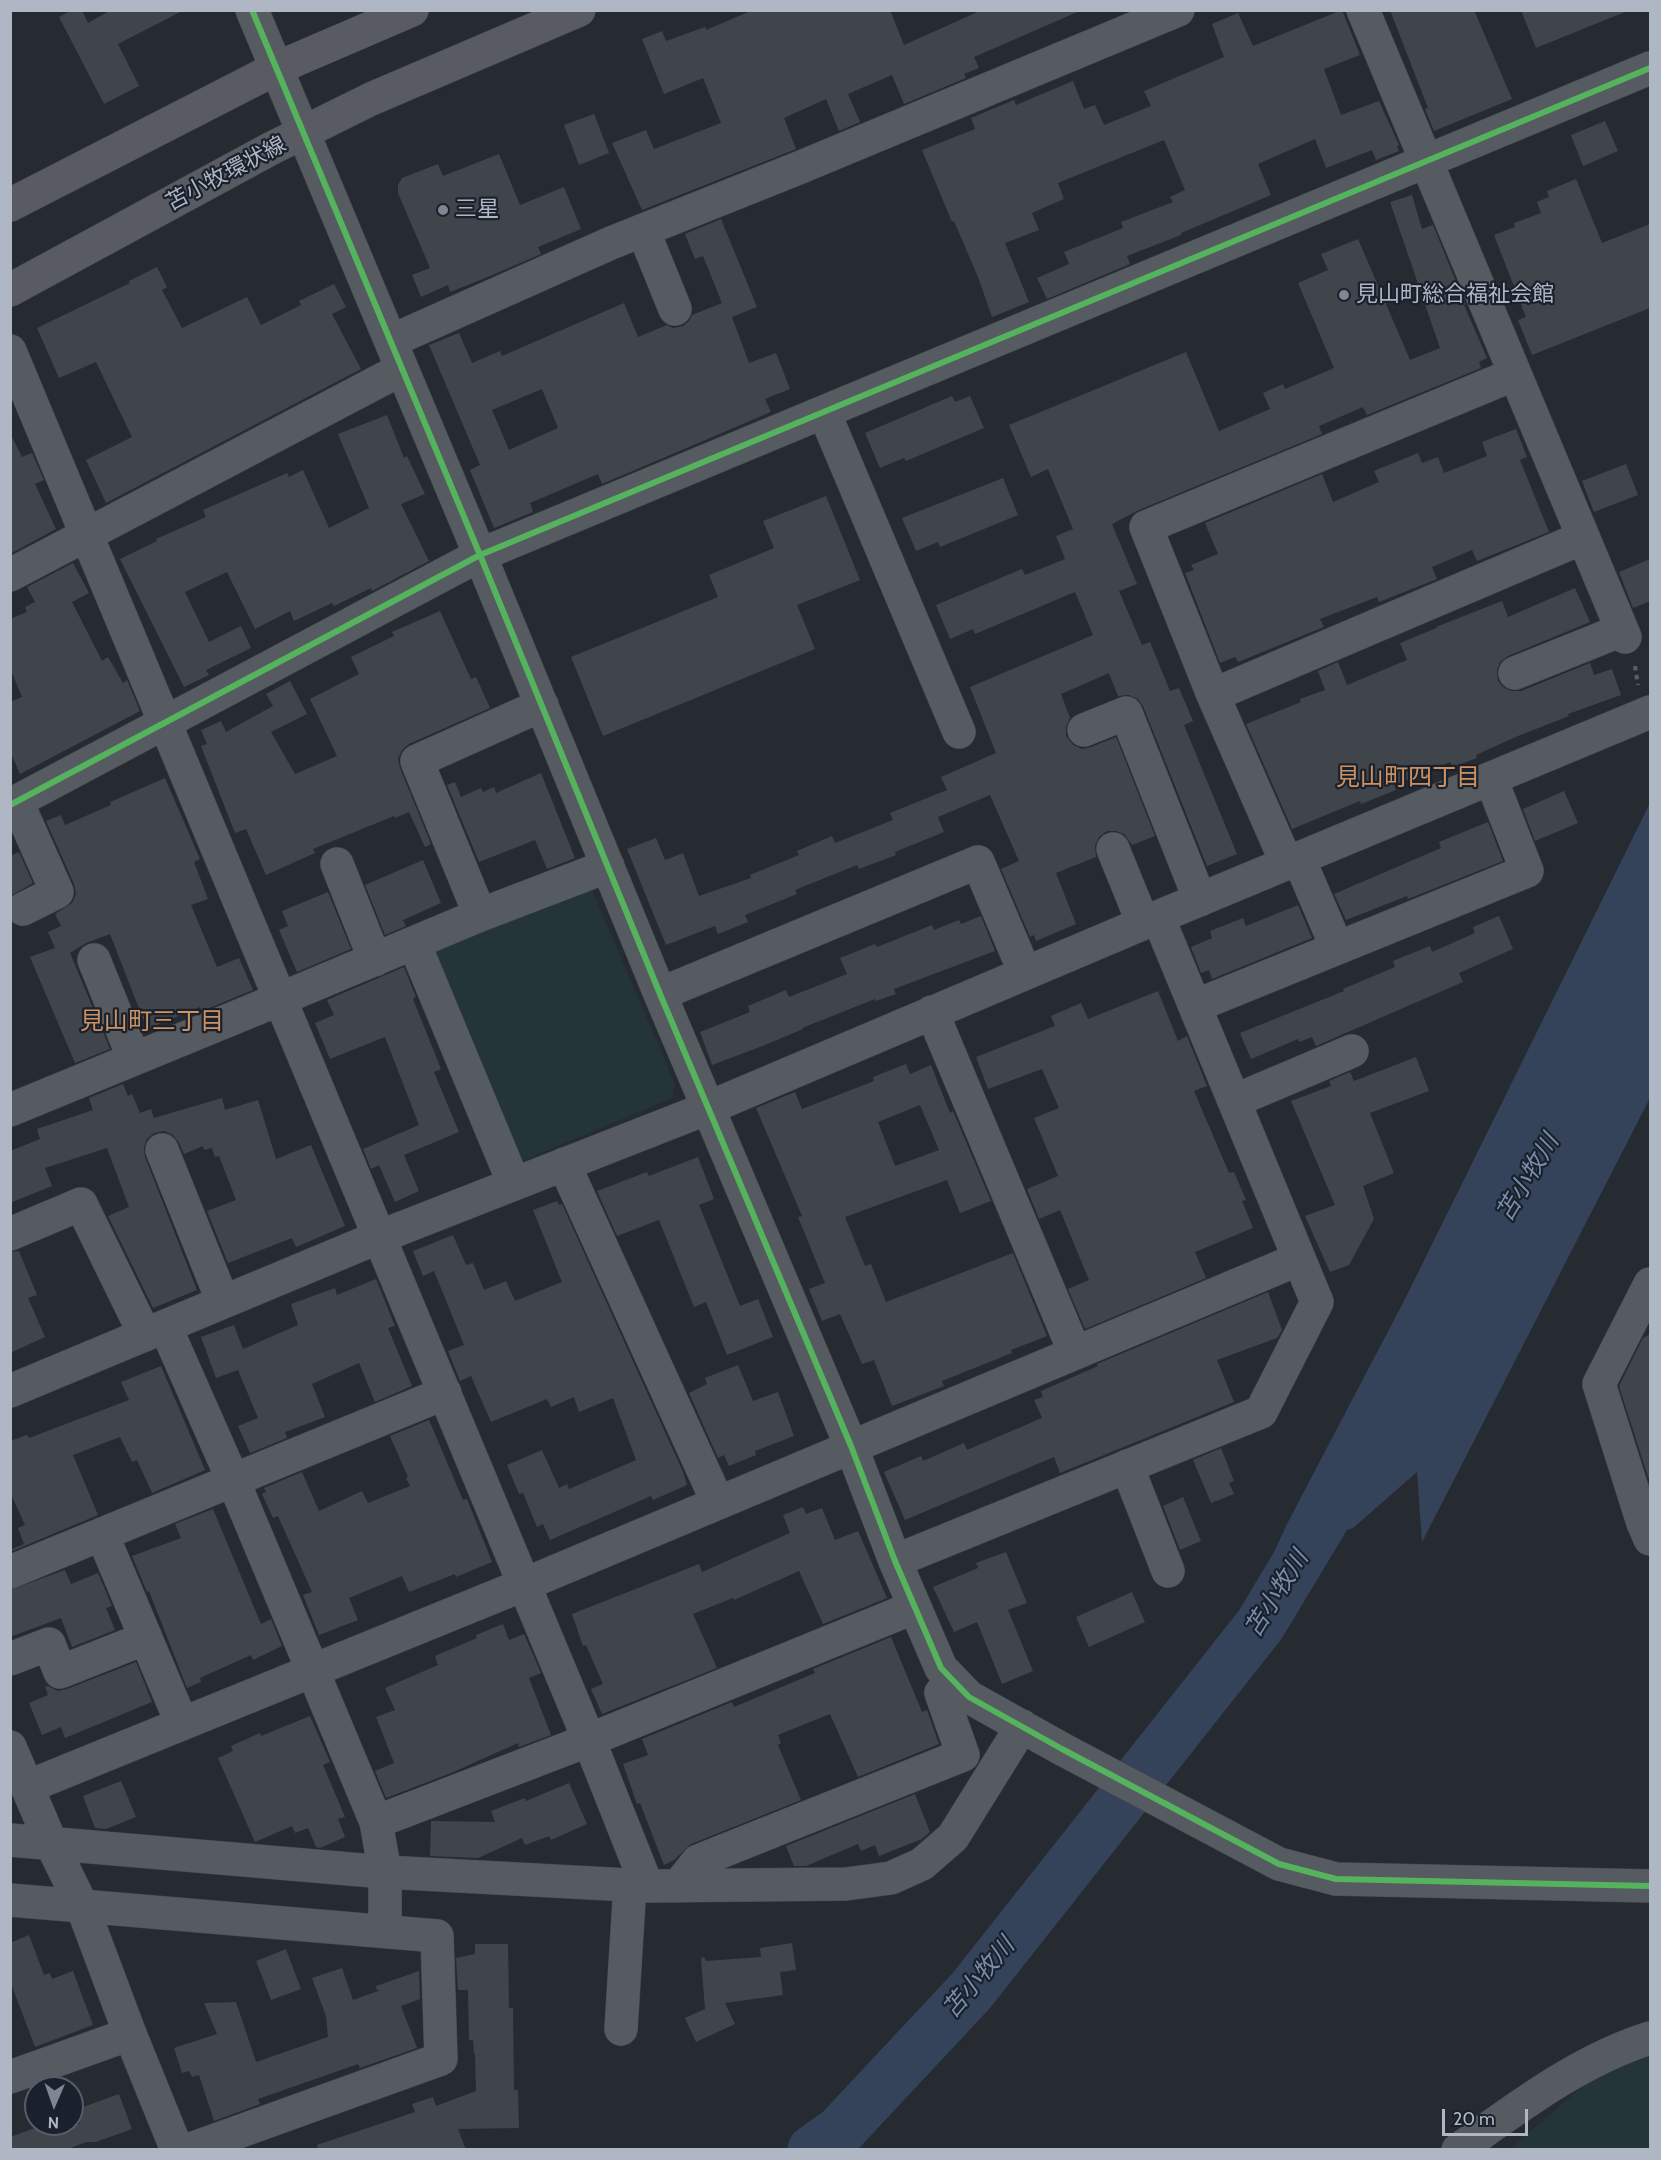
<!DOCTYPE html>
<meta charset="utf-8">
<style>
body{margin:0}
#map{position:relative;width:1661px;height:2160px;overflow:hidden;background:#262b32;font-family:Cabin,sans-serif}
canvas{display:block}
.frame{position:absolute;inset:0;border:12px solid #afb7c4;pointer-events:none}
.north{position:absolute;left:24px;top:2076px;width:60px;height:60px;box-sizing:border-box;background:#1a212c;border:2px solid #565d69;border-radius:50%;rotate:182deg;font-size:16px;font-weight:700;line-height:24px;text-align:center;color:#afb7c4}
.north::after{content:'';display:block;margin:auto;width:21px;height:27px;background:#7f8691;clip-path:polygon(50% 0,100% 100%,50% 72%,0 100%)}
.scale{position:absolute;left:1442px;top:2109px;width:86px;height:27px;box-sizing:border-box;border:3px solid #afb7c4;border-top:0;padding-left:8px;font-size:18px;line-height:21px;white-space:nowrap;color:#afb7c4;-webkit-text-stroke:4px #1a212c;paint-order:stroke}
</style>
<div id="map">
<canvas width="1661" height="2160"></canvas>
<div class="frame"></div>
<div class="north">N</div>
<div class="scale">20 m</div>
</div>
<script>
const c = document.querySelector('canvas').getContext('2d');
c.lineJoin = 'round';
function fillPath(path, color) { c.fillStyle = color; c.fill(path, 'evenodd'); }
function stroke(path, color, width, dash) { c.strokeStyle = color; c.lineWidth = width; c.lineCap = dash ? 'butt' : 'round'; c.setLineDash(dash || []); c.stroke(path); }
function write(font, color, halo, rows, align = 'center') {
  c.font = font + ' Cabin,"Noto Sans JP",sans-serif'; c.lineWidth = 4.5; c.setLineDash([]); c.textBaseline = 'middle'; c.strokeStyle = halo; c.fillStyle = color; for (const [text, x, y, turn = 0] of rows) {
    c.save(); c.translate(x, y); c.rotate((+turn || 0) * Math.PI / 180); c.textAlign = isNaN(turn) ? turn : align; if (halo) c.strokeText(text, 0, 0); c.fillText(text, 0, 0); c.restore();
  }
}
fillPath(new Path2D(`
 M591,888L675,1084L672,1098L515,1164L427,950Z
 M1650,2052V2149L1509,2150L1596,2075Z`), '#243538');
fillPath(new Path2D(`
 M1650,803V1098L1422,1542L1417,1472L1353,1528L1312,1540L1257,1589L1287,1524L1404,1301Z`), '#35435a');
stroke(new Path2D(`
 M813,2150L840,2131L971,1991L1260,1625L1346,1482`), '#35435a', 51);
fillPath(new Path2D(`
 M72,10H82L88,23L111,10H184L118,44L139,86L104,104L59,17Z
 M753,10H890L904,45L982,10H1082L974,57L979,68L964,74L966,78L904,104L892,75L848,94L860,122L839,131L826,99L784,118L796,149L642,210L612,143L646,130L654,149L721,123L703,78L664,94L642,39L662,31L666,41L705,27L706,30Z
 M1342,10L1360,55L1324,69L1341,115L1379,101L1399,145L1397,146L1399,151L1376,160L1372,150L1326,168L1315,139L1258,164L1271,195L1181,233V235L1127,256L1130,264L1047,299L1037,278L1069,264L1064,252L1123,228L1121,222L1173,202L1170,197L1185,190L1164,140L1080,174L1058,183L1064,199L1032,213L1039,230L1005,243L1029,302L992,317L978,277L954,221L952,222L922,150L975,129L971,118L1014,100L1016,105L1073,81L1084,109L1095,105L1104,125L1151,106L1144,91L1224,57L1212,24L1238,13L1253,46Z
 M1390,10H1474L1512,99L1434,131L1425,109L1428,108Z
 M1521,10H1625V12L1536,48Z
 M594,114L609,153L579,165L564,125Z
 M1605,121L1618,151L1583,166L1571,135Z
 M499,154L520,205L564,187L581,229L538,247L541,254L483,279L450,292L448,285L421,297L412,275L430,268L398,193V185L402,178L438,164L443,176Z
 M1576,179L1602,243L1650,224V308L1532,355L1518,320L1526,317L1494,235L1515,227L1514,223L1541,213L1537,202L1549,197L1547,191Z
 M1412,195L1422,229L1433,225L1465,304L1464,305L1487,358L1479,362L1481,368L1367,415L1363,407L1319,426L1322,434L1139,510L1112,524L1137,584L1119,591L1142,645L1150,642L1170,691L1179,688L1193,721L1184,725L1237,854L1207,866L1143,706L1138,699L1129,695L1118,696L1109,673L1061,694L1070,718L1066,727V736L1073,745L1082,749L1091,747L1116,737L1155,836L1132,845L1124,834L1116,831H1107L1099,837L1095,846L1096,857L1056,873L1076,924L1036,941L1034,935L1030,937L1001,869L1019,861L990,795L938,817L944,832L895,852L896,855L859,869L857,865L795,890L797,894L745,915L748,922L718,934L715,926L666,945L627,849L656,838L665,860L683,853L699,896L751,878L750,875L799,855L797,851L832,836L835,843L893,820L890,813L947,790L941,777L996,753L970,687L1093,635L1075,592L975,634L973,629L950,639L936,605L1022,569L1025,575L1065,559L1056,536L1073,529L1048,469L1031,477L1009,425L1186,352L1219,431L1270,409L1263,393L1283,384L1285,389L1334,368L1298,283L1328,270L1321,254L1358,239L1410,360L1440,348L1390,202Z
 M721,219L757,307L732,317L749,363L776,353L790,389L765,399L771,412L602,484L598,474L530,503L533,512L494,528L470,470L480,465L429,345L459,333L472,363L500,351L502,356L624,303L638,337L667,325L673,328L683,326L689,321L692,315L722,303L703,256L695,259L685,234ZM542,389L558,428L509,450L492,410Z
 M157,267L167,287L162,290L182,328L247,297L261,325L301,305L299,301L334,284L346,307L332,314L361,369L106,503L86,460L132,437L96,362L59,378L37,328L130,283L129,281Z
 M952,396L955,402L970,396L984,428L906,461L904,458L880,468L865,433Z
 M387,415L404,458L407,456L425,494L401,504L429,561L372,591L371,588L334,606L332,603L294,621L290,611L255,629L227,572L185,592L209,642L241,626L251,648L206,670L209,675L184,687L120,559L157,541L156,539L206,517L203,510L287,473L289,477L303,470L329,528L369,508L338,434Z
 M1516,429L1527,457L1520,460L1549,532L1477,561L1472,550L1432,567L1437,579L1379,602L1377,597L1320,619L1324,627L1238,662L1235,657L1220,663L1185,573L1194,570L1191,565L1218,554L1205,523L1322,474L1333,502L1379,482L1374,471L1418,453L1422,463L1438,457L1444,473L1487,456L1482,442Z
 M10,433L22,457L32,453L44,480L35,484L56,529L10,554Z
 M1626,464L1638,495L1594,512L1582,481Z
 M1003,478L1018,515L940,547L938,542L916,551L902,518Z
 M826,496L860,580L797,605L815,649L603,736L571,657L718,597L709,575L774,548L763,521Z
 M1650,559V601L1633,608L1619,572Z
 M73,563L89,593L72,602L102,661L108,657L123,683L127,680L140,711L20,774L10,751V702L22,697L10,668V619L27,612L25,607L35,602L27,587Z
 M1575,588L1590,622L1508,656L1500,662L1497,670L1498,681L1504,688L1512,691H1521L1590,663L1594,675L1612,669L1621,695L1568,714L1569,716L1518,736L1476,755L1477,758L1452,767L1450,762L1394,785L1396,790L1361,804L1360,801L1292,829L1246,724L1301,702L1300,699L1325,690L1318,671L1338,662L1347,685L1407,660L1400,643L1437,628L1436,627L1502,601L1508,617Z
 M440,611L471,679L476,677L490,708L409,744L402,750L398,759L400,768L431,844L425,847L409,812L395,818L394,816L313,849L315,853L266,875L246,829L235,833L201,746L207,744L201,730L221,721L226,732L273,706L266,694L290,681L307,714L271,732L295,774L337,756L310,699L359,674L351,657L394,636L392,632Z
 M541,773L575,858L547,869L535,840L479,862L447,785L455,782L461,797L481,788L483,792L494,787L496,793Z
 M165,778L200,859L194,862L208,899L191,905L217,967L239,958L253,990L202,1011L200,1007L147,1029L110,934L86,943L70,953L110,1049L75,1063L30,957L55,948L48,932L61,926L55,914L72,903L76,894L74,884L46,821L61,815L65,825L111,805L110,802Z
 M1564,791L1578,823L1535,841L1523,809Z
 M1488,822L1503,861L1408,899L1407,896L1346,920L1334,894L1441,848L1439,842Z
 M19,852L33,883L10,896V856Z
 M423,860L441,903L403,920L406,926L385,935L365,885Z
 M328,892L351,949L297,972L279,930L288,926L282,911Z
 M1298,905L1312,938L1212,979L1209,970L1201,973L1191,947L1212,938L1210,931L1243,918L1246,926Z
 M981,916L995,951L894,989L896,994L876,1001L875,999L802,1028L803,1029L765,1045L712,1065L700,1032L750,1012L748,1006L786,990L789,997L847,974L840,958L875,944L877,947L932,925L934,930L959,920L961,924Z
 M1499,916L1513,949L1459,973L1463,982L1316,1046L1312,1037L1299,1042L1298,1039L1251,1059L1240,1033L1344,991L1343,989L1395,967L1393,961L1430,946L1432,952L1475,933L1473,927Z
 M404,967L416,997L413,999L441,1069L434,1072L459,1132L404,1155L419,1191L395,1202L379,1165L371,1169L363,1149L419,1125L385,1037L330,1059L315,1023L334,1015L327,1000Z
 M1158,991L1178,1041L1187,1036L1207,1086L1194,1091L1229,1173L1234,1172L1246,1200L1242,1201L1253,1228L1195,1252L1206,1278L1085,1329L1068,1289L1089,1280L1060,1210L1039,1219L1027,1189L1058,1176L1034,1118L1059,1108L1042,1069L988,1089L976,1057L1055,1026L1051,1016L1081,1003L1088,1019Z
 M1416,1057L1429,1091L1370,1113L1394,1173L1363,1186L1374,1219L1349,1265L1330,1272L1305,1216L1335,1205L1291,1101L1331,1086L1329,1081L1350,1072L1354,1081Z
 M906,1064L910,1074L931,1065L950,1113L953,1111L991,1201L960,1213L947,1180L845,1217L865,1266L871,1264L886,1302L1013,1253L1047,1336L1011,1350L1012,1353L942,1381L944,1386L892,1406L874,1360L862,1364L840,1314L822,1321L809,1289L825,1283L798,1217L802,1216L756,1108L795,1092L802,1109L874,1081L873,1077ZM920,1105L939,1150L895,1166L878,1122Z
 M123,1084L128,1096L132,1094L140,1113L151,1109L154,1118L222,1098L225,1110L258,1100L276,1159L311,1145L345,1226L296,1247L292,1238L228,1263L207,1211L236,1200L219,1156L215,1157L212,1148L204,1150L203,1146L184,1154L179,1143L173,1135L164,1131L154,1133L147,1139L144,1147L145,1157L197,1290L153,1308L108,1216L129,1207L107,1148L45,1168L52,1186L10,1203V1151L40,1139L37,1129L93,1110L89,1098Z
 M698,1157L714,1199L699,1205L740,1306L758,1299L773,1337L727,1355L706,1302L694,1307L659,1220L617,1236L597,1191L647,1172L649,1176Z
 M557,1201L559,1205L562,1204L683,1472L687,1485L653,1500L651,1496L550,1540L543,1524L537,1527L523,1493L519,1494L507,1465L542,1450L559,1488L567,1484L569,1489L636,1460L613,1398L579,1412L574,1397L551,1407L547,1399L491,1422L471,1376L460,1381L448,1351L464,1345L434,1271L423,1276L413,1251L453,1235L466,1265L473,1263L484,1290L506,1281L515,1301L562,1282L533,1210Z
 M19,1251L37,1295L28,1298L45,1337L10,1353V1252Z
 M376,1279L395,1326L388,1328L412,1386L375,1402L359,1363L312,1384L325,1417L285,1432L287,1438L250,1453L238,1426L258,1418L238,1370L216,1378L201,1337L234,1325L243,1349L298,1325L291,1304L335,1288L337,1295Z
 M1268,1292L1282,1330L1277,1338L1217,1360L1234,1402L1060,1473L1054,1457L905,1520L884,1472L921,1456L923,1461L964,1443L967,1450L1042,1418L1034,1400L1043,1397L1041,1391L1098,1366L1097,1364Z
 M1650,1334V1477H1648L1619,1386L1643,1338Z
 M738,1365L753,1401L778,1392L794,1436L755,1451L756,1455L729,1466L724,1455L718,1458L689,1393L707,1384L705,1378Z
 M161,1366L205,1470L152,1493L137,1460L132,1462L120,1437L73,1455L98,1515L10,1552V1550L24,1544L18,1528L25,1525L10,1492V1441L27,1435L29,1438L129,1400L121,1382Z
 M429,1420L463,1500L467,1499L492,1562L456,1577L455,1574L409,1592L402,1576L349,1598L358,1620L319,1635L303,1595L312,1592L278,1516L273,1518L262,1494L266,1492L264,1488L302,1472L319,1511L362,1491L368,1503L410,1486L406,1478L408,1477L390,1436Z
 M1221,1448L1234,1481L1229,1483L1234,1494L1211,1503L1193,1460Z
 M1183,1497L1201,1541L1180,1550L1163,1506Z
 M803,1507L806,1514L822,1508L835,1540L858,1531L887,1598L823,1624L799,1571L734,1600L733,1598L693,1614L717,1668L602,1714L591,1689L603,1684L586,1645L583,1646L572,1614L699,1564L702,1572L790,1533L783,1515Z
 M213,1509L261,1624L271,1619L282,1646L253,1660L251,1655L200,1678L201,1682L187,1688L149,1591L147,1592L132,1556L181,1538L175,1524Z
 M1006,1552L1027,1603L1008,1610L1033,1671L1002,1684L977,1622L954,1632L933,1587L978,1568L976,1563Z
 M65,1570L71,1584L98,1573L112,1606L106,1608L115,1630L72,1647L61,1618L10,1637V1590Z
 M1132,1592L1145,1622L1089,1647L1076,1617Z
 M503,1624L509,1640L524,1634L541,1673L529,1678L551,1735L519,1747L518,1743L451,1773L386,1798L375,1771L394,1763L376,1717L395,1710L385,1688L438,1665L435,1656L477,1638L476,1635Z
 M891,1637L922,1712L927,1710L939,1744L858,1777L830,1714L778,1735L781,1743L778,1745L801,1800L691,1844L674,1860L664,1865L640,1803L637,1804L623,1764L648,1755L642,1739L732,1702L734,1707L815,1673L813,1669Z
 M136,1662L152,1702L65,1738L61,1727L42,1735L29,1703L48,1695L45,1687L48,1686L58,1691L67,1689Z
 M310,1716L330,1762L323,1765L345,1817L338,1819L345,1837L320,1848L316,1847L308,1828L295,1833L292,1826L255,1842L218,1758L233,1751L231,1746L260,1733L261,1736Z
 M121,1781L136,1817L106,1829L95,1828L83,1796Z
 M569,1783L587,1824L551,1840L549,1836L525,1845L522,1838L478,1858L430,1856L431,1821L495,1822L491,1811L525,1798L526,1801Z
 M915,1794L930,1832L922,1839L879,1856L875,1845L861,1851L858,1844L806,1866H794L786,1846Z
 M29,1935L44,1975L50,1973L52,1979L73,1971L93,2025L35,2047L10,1981V1943Z
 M792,1943L796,1970L780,1972L783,1995L725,2003L735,2024L696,2042L685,2018L705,2009L701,1958L704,1957L706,1961L761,1957L760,1948Z
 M475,1944H508L509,2008H513L514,2090H518L519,2128L458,2129L466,2150H318L317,2145L415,2112L412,2104L433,2097L436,2106L476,2091L475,2054H474L473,2040H469L468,1990H458L456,1958L475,1954Z
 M286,1949L301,1989L271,2000L256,1961Z
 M342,1968L353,2000L381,1990H377L376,1986L419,1971L420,1999L401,2006L417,2048L360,2068L358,2064L258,2099L260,2104L214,2121L199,2075L192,2077L189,2071L182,2073L174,2048L217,2034L204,2003L236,2002L256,2062L328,2037L326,2016L312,1978Z
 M119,2094L132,2129L96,2142H86L65,2150H10V2137L46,2124H80L75,2110Z`), '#40454b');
const minor = new Path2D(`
 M252,10L480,555L660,994L851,1446L895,1561L941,1668L969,1697L1062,1749L1279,1864L1336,1879L1650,1886
 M1363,10L1625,637
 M643,230L675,309
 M391,341L611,243L801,167L1178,10
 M10,351L589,1740L647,1886
 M824,412L959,732
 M10,575L402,369
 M1515,673L1622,630
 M1213,695L1582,538
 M1084,730L1126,713L1200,900
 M17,802L57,892L23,909
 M10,805L480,555L1650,68
 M1113,849L1143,923
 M1299,859L1337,948
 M337,864L375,960
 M1287,864L1213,695L1146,527L1515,374
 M480,915L417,761L542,705
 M414,943L514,1184
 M94,960L134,1059
 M660,994L978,862L1025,973
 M1195,1006L1527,871L1491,779
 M932,1012L1075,1353
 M1234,1101L1352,1051
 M10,1110L280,999L480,915L608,866
 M162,1150L223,1302
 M564,1164L718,1503
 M10,1234L81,1204L145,1335
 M1650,1284L1599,1384L1643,1523L1650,1539
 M165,1326L233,1480L376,1822L385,1872V1931
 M10,1391L379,1237L708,1108L1158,917L1650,712
 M1127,1466L1168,1571
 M102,1534L182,1724
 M895,1561L1261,1412L1317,1302L1158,917
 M10,1572L445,1393
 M10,1659L49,1644L60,1672L146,1638
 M10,1747L51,1843L82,1906L130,2034L177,2150
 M27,1787L523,1585L1299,1259
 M376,1822L589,1740L915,1607
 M10,1840L385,1872L647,1886L846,1884L891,1878L922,1864L953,1837L1022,1726
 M678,1886L698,1861L963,1755L941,1693L952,1680
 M10,1900L437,1936L441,2059L188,2150
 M621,2029L630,1885
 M10,2077L130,2034
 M1458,2150C1518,2107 1580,2060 1650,2038`);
const major = new Path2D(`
 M10,205L277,68L412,10
 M10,290L272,148L371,99L579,10`);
stroke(minor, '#44474d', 34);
stroke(major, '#43474f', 34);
stroke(new Path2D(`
 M1635,666L1638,685`), '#595e64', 4, [4.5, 4.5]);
stroke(minor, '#565a61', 33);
stroke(major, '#585c62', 33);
stroke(new Path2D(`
 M252,10L480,555L660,994L851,1446L895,1561L941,1668L969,1697L1062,1749L1279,1864L1336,1879L1650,1886
 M10,805L480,555L1650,68`), '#56b35d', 6);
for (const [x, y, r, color] of [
 [443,210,6,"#7f8691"],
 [1344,295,6,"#7f8691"]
]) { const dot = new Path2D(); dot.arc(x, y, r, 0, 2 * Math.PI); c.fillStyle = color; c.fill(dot); stroke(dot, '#1a212c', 2); }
write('22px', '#afb7c4', '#1a212c', [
 ["苫小牧環状線",226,174,-28]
]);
write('22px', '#afb7c4', '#1a212c', [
 ["三星",455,210],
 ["見山町総合福祉会館",1356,295]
], 'left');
write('24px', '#ce9260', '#1a212c', [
 ["見山町四丁目",1408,778],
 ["見山町三丁目",152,1022]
]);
write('italic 24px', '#788eab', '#1a212c', [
 ["苫小牧川",1528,1178,-59],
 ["苫小牧川",1277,1594,-58],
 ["苫小牧川",979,1978,-50]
]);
</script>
